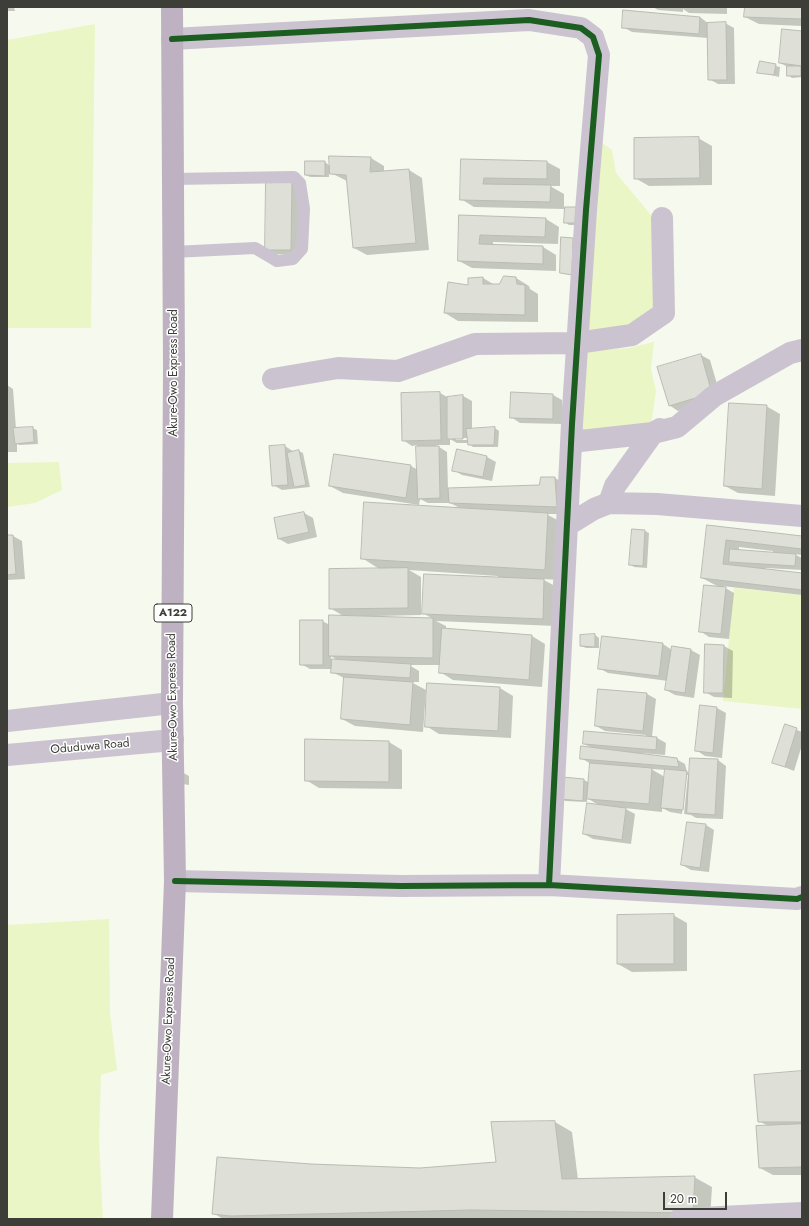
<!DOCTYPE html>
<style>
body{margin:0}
#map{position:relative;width:809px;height:1226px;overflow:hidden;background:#f6f9ee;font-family:Jost,sans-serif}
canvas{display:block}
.frame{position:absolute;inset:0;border:8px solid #3c3e37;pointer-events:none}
.scale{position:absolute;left:663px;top:1192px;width:64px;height:18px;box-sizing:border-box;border:2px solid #3c3e37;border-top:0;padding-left:5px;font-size:12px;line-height:14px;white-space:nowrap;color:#3c3e37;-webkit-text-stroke:3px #fff;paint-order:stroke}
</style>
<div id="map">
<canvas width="809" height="1226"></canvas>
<div class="frame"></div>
<div class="scale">20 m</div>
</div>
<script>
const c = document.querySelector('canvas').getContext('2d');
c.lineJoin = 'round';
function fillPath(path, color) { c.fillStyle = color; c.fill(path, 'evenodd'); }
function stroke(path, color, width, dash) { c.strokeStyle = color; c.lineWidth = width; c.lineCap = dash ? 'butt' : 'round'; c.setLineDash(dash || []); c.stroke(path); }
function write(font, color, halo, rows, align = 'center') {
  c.font = font + ' Jost,sans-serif'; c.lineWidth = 3; c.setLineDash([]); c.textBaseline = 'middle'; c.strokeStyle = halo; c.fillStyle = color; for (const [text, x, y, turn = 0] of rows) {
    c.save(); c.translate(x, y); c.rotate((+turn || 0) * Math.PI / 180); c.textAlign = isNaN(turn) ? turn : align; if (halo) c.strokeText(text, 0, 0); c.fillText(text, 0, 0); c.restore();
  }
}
fillPath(new Path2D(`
 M95,24L91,328H7V40Z
 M598,140L612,150L616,173L656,221L660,314L630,331L584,339Z
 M654,342L651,369L656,391L651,427L576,437L581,351L629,348Z
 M59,462L62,490L35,503L7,507V463Z
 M734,588L802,595V709L723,701Z
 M109,919L110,1013L117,1070L101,1075L99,1140L103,1219H7V925Z`), '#eaf6c6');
fillPath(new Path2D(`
 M7,7H14L15,11H7Z
 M653,7H727V14L689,13L683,9V12L658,10Z
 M746,7H802V26L759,24L745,17Z
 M700,17L709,24L725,23L734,28L735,84H718L709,79L708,38L632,32L623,27Z
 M802,32V77L792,78L788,75V67L780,63Z
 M760,62L780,67L779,77L759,72Z
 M698,138L712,146V185L649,186L635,178Z
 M371,158L384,166V172L409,170L422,178L429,250L367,255L354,248L347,181L329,172V177H310L306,175L325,162L330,166Z
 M462,160L547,162L560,169V186H550L564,194V209L474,207L461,199Z
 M291,182L300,187L299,254H275L266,249Z
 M566,208L579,225H569L565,222Z
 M460,216L546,219L559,227L558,244L493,242V246L543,247L556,255V271L472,268L459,261Z
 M562,238L573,239L576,276L561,273Z
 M483,278L495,285H500L516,278L529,286L530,289L538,294V322L458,321L445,313L468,286L469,279Z
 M701,355L710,360L721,398L678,411L669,405Z
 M7,385L13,389L16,429L32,428L37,430L38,444L20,445L17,444V452H7Z
 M440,393L449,398L463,396L472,401V429L495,428L499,431L498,447H473L468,443H457L450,439V445H436L447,452L448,489L539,486L542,478H555L568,486L570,514H546L565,524L562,580L542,579L557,587L556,626L436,621L446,626V630L532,636L545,644L542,687L453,680L440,672L441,665H409L419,671V682H411L426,690L423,732L355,726L342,719L344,678L332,672V669H310L301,664L322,621L330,625L345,617L330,608L381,570L362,558L462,509L450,503H428L420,499L419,505L343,493L330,486L411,466L418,470L417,445L412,446L403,440L402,394ZM456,438H468V440H456ZM409,570L498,576V578L423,613L433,619L376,617V616L421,615V577ZM331,656L339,661L331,660Z
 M553,395L562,400V424L520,423L511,417Z
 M766,406L780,414L775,496L738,493L725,486Z
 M285,446L294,452L299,451L303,453L310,487L282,490L273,485L270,447Z
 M457,451L487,457L496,462L492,481L462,475L454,470Z
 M304,513L313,518L317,537L288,544L279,539L275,519Z
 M708,526L802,537V555L794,554L802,558V570L766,568L765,570L802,574V595L722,586L734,593L729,639L709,637L700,631L719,587L702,578ZM739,547L773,551V553L739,551Z
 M633,530L645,531L649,533L647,568L634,567L630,564Z
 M7,536H13L22,541L25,579L7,580Z
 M595,635L599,638V648H586L581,646Z
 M663,644L672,650L673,647L691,650L700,655L694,698L675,695L666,690L668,681L608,673L599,668Z
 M706,645L724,646L733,651L732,698L714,697L705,692Z
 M500,688L513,696L511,738L439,734L426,726Z
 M647,694L656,699L652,737L657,738L666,743L665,755L641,753V754L676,759L685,764L687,772L690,774L718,760L726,766L723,819L696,818L691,815L684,814L688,775H686L682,814L670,812L662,808V812L624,808L635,814L631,844L593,839L584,834L600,806L587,798V802L565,801L561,798L563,778L584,780L590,783L591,764L581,758L592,748L584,744L646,737V735L605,731L596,726ZM651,769L666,770L665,777Z
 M700,706L717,708L726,713L722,758L705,756L696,750Z
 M785,725L802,732V745L794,771L774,763Z
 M306,740L389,742L402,750V789L319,788L306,780Z
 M180,771L189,776V785L183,784Z
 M706,825L714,830L709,872L691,870L682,865Z
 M673,915L687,923V971L632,972L618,964Z
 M802,1072V1175H773L760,1168L768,1126L759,1121Z
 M555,1122L572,1132L578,1180L694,1177L712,1187L710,1219H223L213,1213L311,1165L420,1169L497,1163L492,1123Z`), '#0003');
const building = new Path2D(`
 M745,7H802V19L744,17Z
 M623,10L700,17L699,34L622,28Z
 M726,22L727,80H708L707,23Z
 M782,29L802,31V66L779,63Z
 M760,61L776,64L774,75L757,73Z
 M787,66H801V76H787Z
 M699,137L700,178L634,179V138Z
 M329,156L371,157L370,172L409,169L416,243L353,248L346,175L330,174Z
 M461,159L547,161V179L484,178L483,184L551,185L550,202L460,200Z
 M305,161H325V176L305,175Z
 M266,180L292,181L291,250H265Z
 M565,207H576L575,223H564Z
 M459,215L546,218L545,237L480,235L479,244L543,246V264L458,261Z
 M561,237L573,238L572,275L560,273Z
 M504,276L516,277L517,284L525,285V315L444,313L448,282L468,285V278L483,277V284H499Z
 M701,354L712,393L669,406L657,367Z
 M440,392L441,440L402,441L401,393Z
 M511,392L553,394V419L510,418Z
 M463,395V439H447V397Z
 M729,403L767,405L762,489L724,486Z
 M33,427L34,442L15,444L13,428Z
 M495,427L494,445H468L466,429Z
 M285,445L288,485L272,486L269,446Z
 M416,446H439L440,498L418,499Z
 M457,449L487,456L483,477L452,471Z
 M299,450L306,485L294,487L287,453Z
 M334,454L411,465L406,498L329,486Z
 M541,477H555L557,507L449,503L448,488L539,485Z
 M364,502L548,513L545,570L361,559Z
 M304,512L309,532L278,539L274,518Z
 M707,525L802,536V549L726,540L723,564L802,573V590L701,578Z
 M632,529L645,530L643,566L629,565Z
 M7,535H13L16,574L7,575Z
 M730,549L796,554L795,566L729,562Z
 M408,568V608L329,609V569Z
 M424,574L544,579L543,619L422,614Z
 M704,585L726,587L721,634L699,632Z
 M329,615L433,618V658L329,656Z
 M300,620H323V665H300Z
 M442,628L532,635L529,680L439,673Z
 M595,634V647L580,646V635Z
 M602,636L663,643L659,676L598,669Z
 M705,644L724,645L723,693H704Z
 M672,646L691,649L685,693L665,690Z
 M332,659L411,664L410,678L331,673Z
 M344,677L413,682L410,725L341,719Z
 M427,683L500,687L498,731L425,727Z
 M598,689L647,693L643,731L595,726Z
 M700,705L717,707L713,753L695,751Z
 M785,724L797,728L785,767L772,763Z
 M584,731L657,737L656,750L583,744Z
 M305,739L389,741V782L305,781Z
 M581,746L677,758L679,767L580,759Z
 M690,758L718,759L715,815L687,813Z
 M590,763L652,768L649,804L587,799Z
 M665,769L687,771L683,810L661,808Z
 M562,777L584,779L583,801L560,799Z
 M587,803L626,808L622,840L583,834Z
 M687,822L706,824L700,868L681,865Z
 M674,914V964H617V915Z
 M802,1071V1122H758L754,1075Z
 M555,1121L562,1179L695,1176L693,1213L471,1210L231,1216L212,1214L217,1157L311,1164L420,1168L496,1162L491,1122Z
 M802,1124V1167L759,1168L756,1126Z`);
fillPath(building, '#dee0d7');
stroke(building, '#babcb4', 1);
stroke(new Path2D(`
 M173,179L294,177L300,183L304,209L302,249L293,259L277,261L255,248L173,252`), '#ccc3d0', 12);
stroke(new Path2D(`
 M172,39L529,20L581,28L593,37L599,55L586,210L572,424L549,885
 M273,379L338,368L398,371L475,344L577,343L632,335L664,313L662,218
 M571,442L653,433L660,429
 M609,503L615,486L653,433L677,427L714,396L790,353L802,350
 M568,525L594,509L609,503L657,504L802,516
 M7,721L172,703
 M7,755L173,740
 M175,881L401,886L549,885L797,899L802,897
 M680,1219L802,1213`), '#ccc3d0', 22);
stroke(new Path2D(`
 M162,1219L175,881L172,703L174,367L172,7`), '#beb2c2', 22);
stroke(new Path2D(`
 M172,39L529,20L581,28L593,37L599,55L586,210L572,424L549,885
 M175,881L401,886L549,885L797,899L802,897`), '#1b5e20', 6);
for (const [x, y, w] of [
 [173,613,38]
]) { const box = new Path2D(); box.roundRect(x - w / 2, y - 9, w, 18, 3); c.fillStyle = '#fff'; c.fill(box); stroke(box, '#3c3e37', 1); }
write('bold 11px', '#3c3e37', null, [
 ["A122",173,613]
]);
write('12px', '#3c3e37', '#fff', [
 ["Akure-Owo Express Road",174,373,-90],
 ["Akure-Owo Express Road",173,697,-91],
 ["Oduduwa Road",90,747,-5],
 ["Akure-Owo Express Road",169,1021,-88]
]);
</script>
